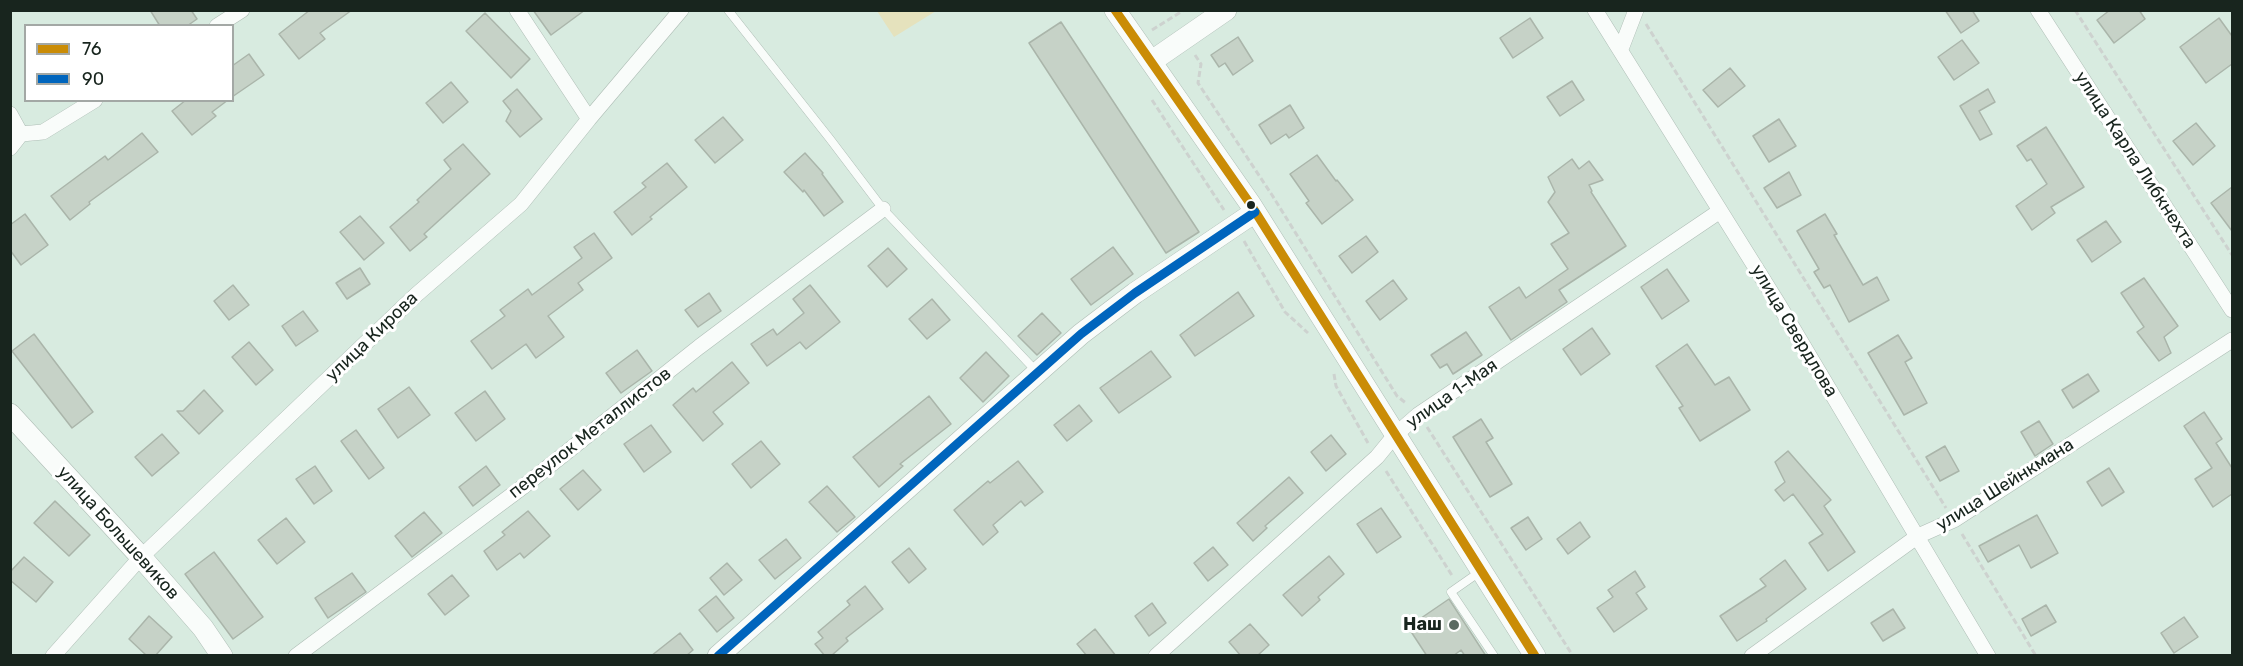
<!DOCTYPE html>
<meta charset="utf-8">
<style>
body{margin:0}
#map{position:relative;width:2243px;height:666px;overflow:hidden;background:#d8ebe0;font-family:Rubik,sans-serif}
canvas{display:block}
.frame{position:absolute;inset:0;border:12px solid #18251e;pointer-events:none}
.legend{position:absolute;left:24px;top:24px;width:210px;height:78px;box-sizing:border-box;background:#fff;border:2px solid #a3a8a5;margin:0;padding:8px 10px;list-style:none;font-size:18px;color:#18251e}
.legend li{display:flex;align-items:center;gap:12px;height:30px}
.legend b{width:30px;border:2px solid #a3a8a5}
</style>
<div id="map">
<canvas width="2243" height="666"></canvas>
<div class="frame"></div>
<ul class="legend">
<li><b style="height:8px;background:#ca8c06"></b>76</li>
<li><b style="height:8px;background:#0065bd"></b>90</li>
</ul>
</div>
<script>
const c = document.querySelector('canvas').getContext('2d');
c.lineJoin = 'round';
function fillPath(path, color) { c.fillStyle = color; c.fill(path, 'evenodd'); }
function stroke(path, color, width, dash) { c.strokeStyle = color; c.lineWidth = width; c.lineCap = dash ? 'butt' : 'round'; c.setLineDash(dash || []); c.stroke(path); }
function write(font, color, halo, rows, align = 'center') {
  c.font = font + ' Rubik,sans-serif'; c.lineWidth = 6; c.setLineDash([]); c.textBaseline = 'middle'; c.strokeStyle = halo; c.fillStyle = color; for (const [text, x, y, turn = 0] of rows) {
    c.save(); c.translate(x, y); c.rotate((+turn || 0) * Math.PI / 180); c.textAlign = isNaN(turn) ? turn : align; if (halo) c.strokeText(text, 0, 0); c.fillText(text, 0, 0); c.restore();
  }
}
fillPath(new Path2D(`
 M877,11H936L894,37Z`), '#e5e2bd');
const building = new Path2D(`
 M150,10H191L197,19L187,26H160Z
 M310,10H352L320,33L325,39L299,59L279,34Z
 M533,10H585L551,35Z
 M1945,10H1972L1979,21L1961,33Z
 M2110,10H2139L2145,19L2114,43L2097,20Z
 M485,13L530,59L511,78L466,31Z
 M1530,18L1543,38L1513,58L1500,38Z
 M2219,18L2232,36V64L2206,83L2180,47Z
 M1061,22L1199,232L1166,253L1029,43Z
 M1238,37L1253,61L1233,75L1225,63L1219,67L1211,55Z
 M1962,40L1979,63L1954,80L1938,57Z
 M249,54L264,75L232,97V66Z
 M1730,68L1745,86L1718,107L1703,90Z
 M1572,81L1584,100L1560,116L1547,97Z
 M451,82L468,102L443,123L426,103Z
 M517,89L542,119L520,137L506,121L511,111L503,101Z
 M1988,89L1995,102L1979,111L1992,134L1980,140L1960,106Z
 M186,100H228L212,112L216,116L192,135L172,111Z
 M1290,105L1304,128L1289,138L1286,134L1271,144L1259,125Z
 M723,117L743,140L715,163L695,140Z
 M1779,119L1796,146L1769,162L1753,136Z
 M2196,123L2215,146L2193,165L2173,141Z
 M2046,127L2084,187L2051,207L2055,213L2032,230L2016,206L2047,184L2031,159L2027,161L2017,146Z
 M142,133L158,152L89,202L90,204L70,220L51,196L105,156L108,160Z
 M463,144L490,174L424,234L427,237L410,251L390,227L419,202L417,200L451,169L444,160Z
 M805,153L823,173L822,174L843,202L824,216L804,190L803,192L784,172Z
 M1317,155L1336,181L1337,180L1353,200L1322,224L1306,203L1309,201L1290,174Z
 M1572,159L1579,169L1589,161L1603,180L1589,185L1592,191L1591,192L1626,246L1559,290L1567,302L1511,340L1489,307L1519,287L1526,298L1568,269L1551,244L1569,233L1548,202L1555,192L1548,177Z
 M667,163L687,187L650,217L652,219L632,235L614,212L646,187L642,183Z
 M1789,172L1801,195L1777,208L1764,188Z
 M2232,187V231L2211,203Z
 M25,214L48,245L21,265L10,250V225Z
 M1825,214L1837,234L1834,235L1863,285L1877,277L1889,300L1849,322L1830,285L1824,288L1814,272L1819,269L1797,231Z
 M360,216L384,243L364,260L340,232Z
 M2106,221L2121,242L2092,262L2077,240Z
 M594,233L612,258L578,283L583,290L548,316L564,337L536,358L526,344L492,369L471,341L505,316L500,310L528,289L532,295L582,258L574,247Z
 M1366,236L1378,252L1352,273L1339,256Z
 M1113,247L1133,274L1091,305L1071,279Z
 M888,248L907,269L887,287L868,266Z
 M360,268L370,284L347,299L336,283Z
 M1667,269L1689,301L1662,319L1641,287Z
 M2144,278L2178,326L2164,337L2171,353L2159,361L2137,332L2144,327L2121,293Z
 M1393,280L1407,299L1380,320L1366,301Z
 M233,285L249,305L229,320L214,301Z
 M810,285L840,322L806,349L800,342L767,366L751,344L773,329L777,335L804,313L793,299Z
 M1238,292L1254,316L1195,356L1180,335Z
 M709,293L721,311L698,327L685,310Z
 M932,299L950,320L927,339L909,319Z
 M303,311L318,331L296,346L282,326Z
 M1042,313L1061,333L1037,355L1018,336Z
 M1592,328L1610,354L1581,375L1563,349Z
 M1466,332L1482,355L1453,374L1447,364L1440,368L1431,355Z
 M34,334L93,412L72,428L12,351Z
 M1898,335L1912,358L1905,362L1927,403L1904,415L1868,353Z
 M249,342L273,370L256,385L232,357Z
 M1687,344L1715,385L1729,377L1750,410L1700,441L1679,408L1683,406L1656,366Z
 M637,350L652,371L621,393L606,373Z
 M1151,351L1171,377L1119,413L1100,388Z
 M986,352L1009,376L983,402L960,378Z
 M732,362L749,383L713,412L723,424L703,441L673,405L693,388L696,392Z
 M2088,374L2099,391L2073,408L2062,390Z
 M409,387L430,415L398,438L378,409Z
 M204,390L223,411L199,434L177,411H183Z
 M485,391L505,419L476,441L455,413Z
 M929,396L951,424L900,464L903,466L879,487L853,457Z
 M1079,405L1092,421L1067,441L1054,425Z
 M2204,412L2222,439L2216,443L2232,468V494L2213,507L2195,479L2212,468L2184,426Z
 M1481,419L1493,438L1486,442L1512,484L1490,497L1453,437Z
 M2039,421L2053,444L2035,456L2021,432Z
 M651,425L671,452L644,472L624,444Z
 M356,430L384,468L369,479L341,441Z
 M162,434L179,453L152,476L135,457Z
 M1331,435L1346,454L1326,471L1311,452Z
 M761,441L780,464L751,488L732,464Z
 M1945,446L1959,471L1940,481L1926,457Z
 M1788,451L1831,500L1824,506L1855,552L1828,571L1809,543L1823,534L1793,494L1784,501L1775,490L1785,482L1775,462Z
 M1018,461L1043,492L1025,506L1021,501L993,525L998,532L983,545L954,510L988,481L990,483Z
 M315,466L332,491L314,504L296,479Z
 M486,466L500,485L473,506L459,487Z
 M2109,468L2124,492L2102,506L2087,482Z
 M583,470L601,490L578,510L560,489Z
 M1289,477L1303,493L1265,526L1267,528L1253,541L1237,523Z
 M827,486L855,517L837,532L809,502Z
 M55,501L90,535L69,556L34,523Z
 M1381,508L1401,537L1377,553L1357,524Z
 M528,511L550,536L524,558L520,553L497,570L484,551L505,535L502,532Z
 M424,512L442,533L412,557L395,536Z
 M2037,515L2058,553L2031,568L2019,545L1988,562L1979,546Z
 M1528,517L1542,539L1526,550L1511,528Z
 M286,518L305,542L277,564L258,540Z
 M1580,522L1590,537L1568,554L1557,539Z
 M786,539L801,558L775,579L759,560Z
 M1213,547L1228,565L1208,581L1194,563Z
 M909,548L926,569L909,583L892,562Z
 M214,552L263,617L233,639L185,574Z
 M1329,556L1344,574L1318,597L1320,600L1302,616L1283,595Z
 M24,557L53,582L36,602L10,580V572Z
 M1785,560L1806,589L1766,619L1767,621L1737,641L1720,616L1766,586L1760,579Z
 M727,563L742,580L724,595L710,578Z
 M1635,571L1645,587L1636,593L1647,609L1614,632L1597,608L1613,597L1608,590Z
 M352,573L366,592L328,618L315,598Z
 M452,575L469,596L445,615L428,594Z
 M865,586L883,609L846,638L848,641L831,656H825L815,644L823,638L818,632L850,605L847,601Z
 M716,596L734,618L717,632L699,610Z
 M1449,599L1486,656H1465L1461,650L1453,656H1427L1408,627Z
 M1152,603L1166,623L1149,636L1135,616Z
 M2046,605L2056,622L2031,636L2022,619Z
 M1893,609L1905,628L1883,641L1871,623Z
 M149,616L172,637L155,656H147L129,639Z
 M2184,617L2198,637L2174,653L2161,633Z
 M1250,624L1269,645L1257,656H1241L1229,642Z
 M1095,629L1116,656H1087L1077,644Z
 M680,633L693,650L686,656H651Z`);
fillPath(building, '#c6d2c7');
stroke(building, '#aab5aa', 1.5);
const lane = new Path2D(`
 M728,10L830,139L883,209L1037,372
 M1481,571L1451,592L1494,656`);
const street = new Path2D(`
 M517,10L589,119
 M1595,10L1779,305L1988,656
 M2038,10L2232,310
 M217,26L242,10
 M1621,49L1636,10
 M10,114L21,134
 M10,148L21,134L43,132L95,100
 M53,656L141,557L416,295L521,204L589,119L681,10
 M296,656L524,486L699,347L883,209
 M1156,656L1377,457L1395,435L1418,415L1720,211
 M1752,656L1918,536L1954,520L2232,340`);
const secondary = new Path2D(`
 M1115,10L1251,205L1535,656
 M1152,61L1226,10
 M10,414L141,557L203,628L222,656
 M718,656L1081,334L1135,293L1255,212`);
stroke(lane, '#aebdb5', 9);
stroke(street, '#aebdb5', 16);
stroke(secondary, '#aebdb5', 22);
stroke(new Path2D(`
 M2075,10L2232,255
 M1646,24L1946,508
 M1152,30L1184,10
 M1195,55L1201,64L1198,83L1272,195L1397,396L1407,404
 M1152,100L1224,210
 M1244,241L1285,312L1308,333
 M1334,374L1336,386L1368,443
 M1427,427L1573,656
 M1386,471L1453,577
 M1962,534L2036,656`), '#cdd2cf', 3, [6, 3]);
stroke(lane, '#f9fcfa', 8);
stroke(street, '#f9fcfa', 15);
stroke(secondary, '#f9fcfa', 21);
stroke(new Path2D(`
 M1115,10L1251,205L1535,656`), '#ca8c06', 9);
stroke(new Path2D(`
 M718,656L1081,334L1135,293L1255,212`), '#0065bd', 9);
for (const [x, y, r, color] of [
 [1251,205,5,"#18251e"],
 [1454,625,6,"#5b6a62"]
]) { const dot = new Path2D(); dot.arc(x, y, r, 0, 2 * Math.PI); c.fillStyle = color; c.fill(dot); stroke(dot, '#fff', 2); }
write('18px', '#18251e', '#fff', [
 ["улица Карла Либкнехта",2135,160,57],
 ["улица Свердлова",1794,331,59],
 ["улица Кирова",372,337,-44],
 ["улица 1-Мая",1452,394,-35],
 ["переулок Металлистов",590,433,-38],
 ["улица Шейнкмана",2005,485,-32],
 ["улица Большевиков",118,533,48]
]);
write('bold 18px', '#18251e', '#fff', [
 ["Наш",1442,625]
], 'right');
</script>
